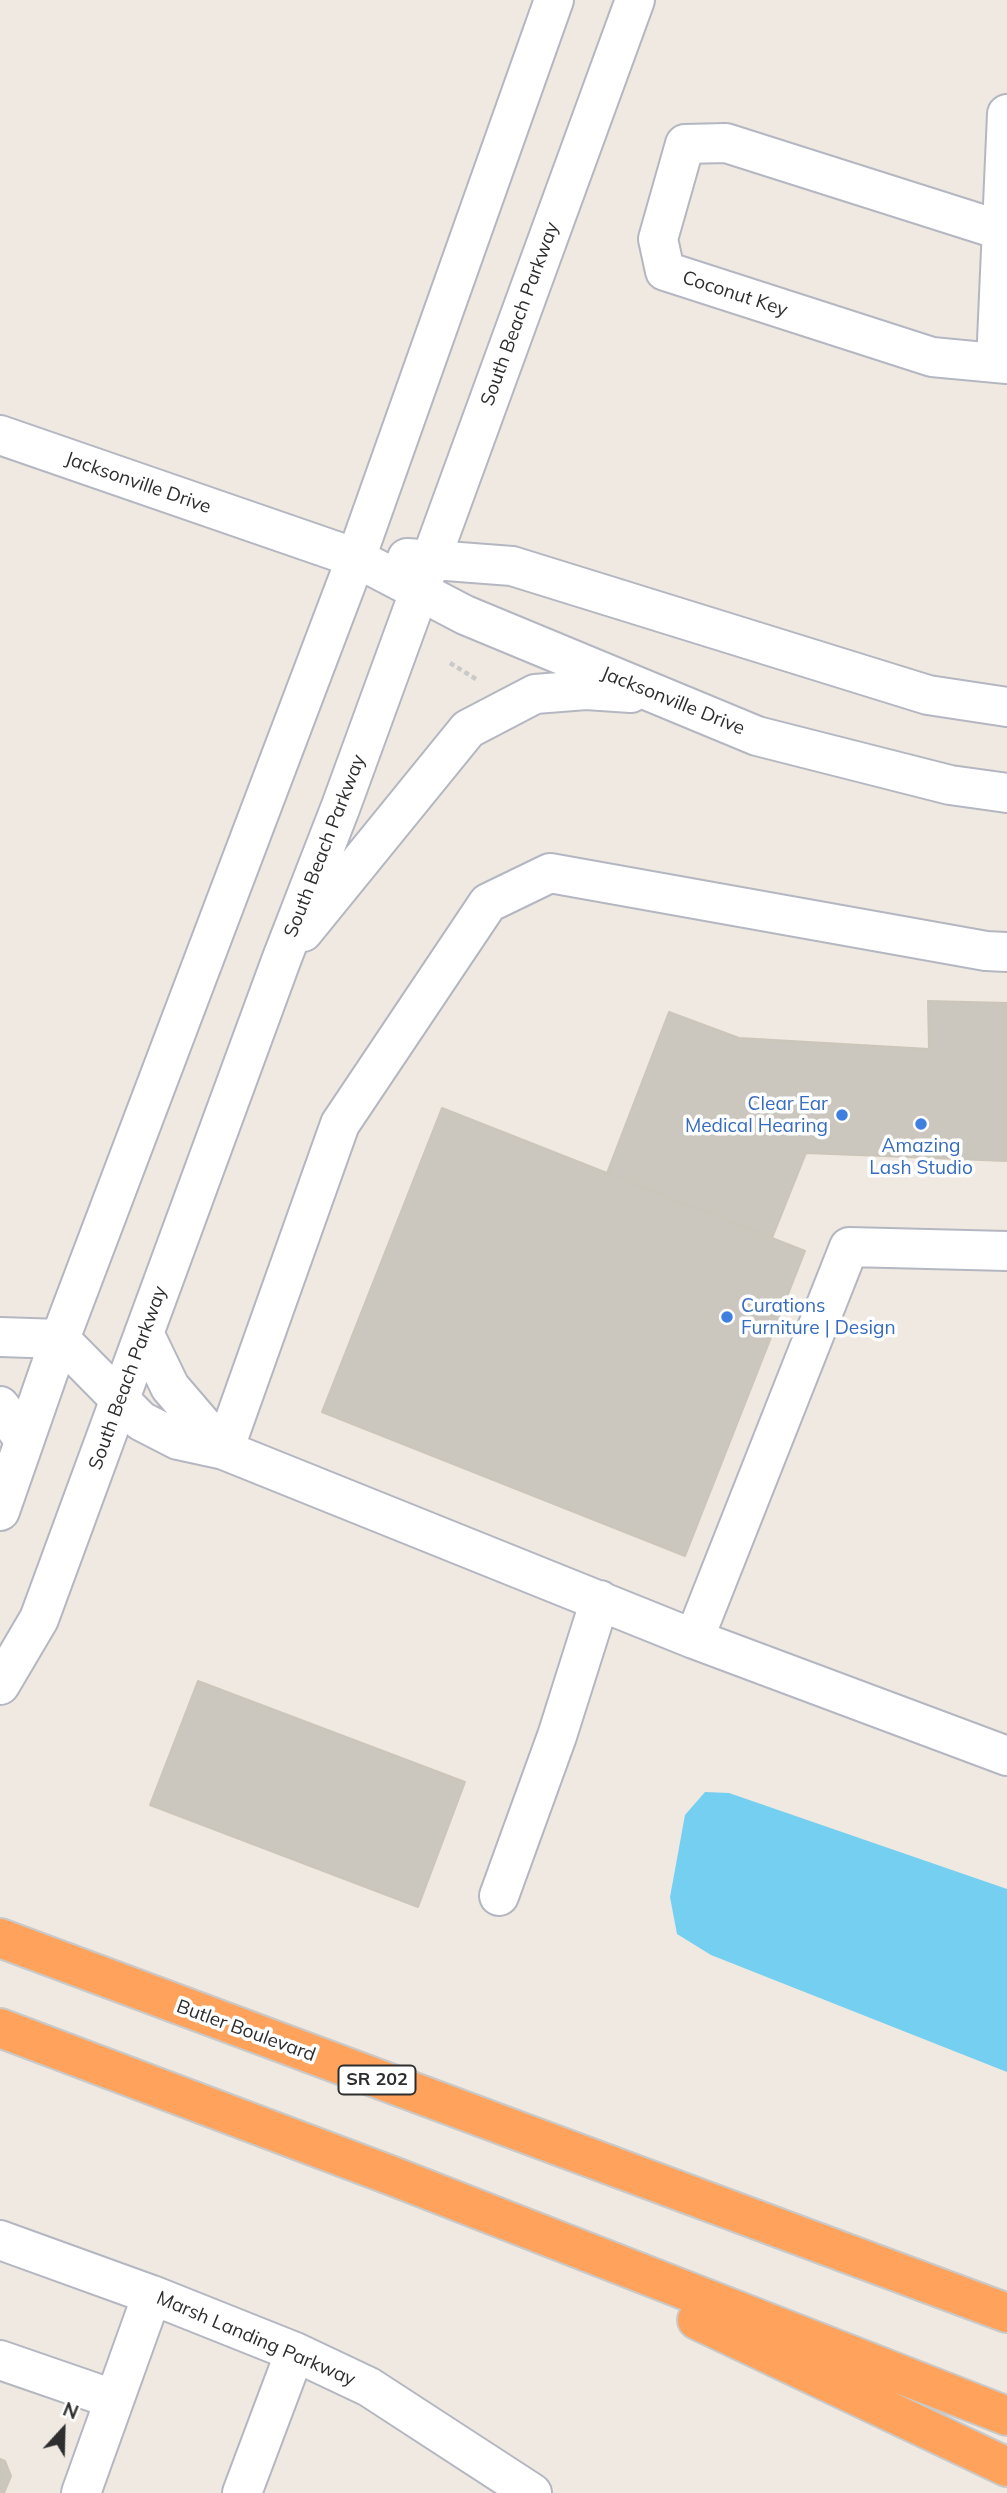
<!DOCTYPE html>
<style>
body{margin:0}
#map{position:relative;width:1007px;height:2493px;overflow:hidden;background:#efe9e1;font-family:Mulish,sans-serif}
canvas{display:block}
.north{position:absolute;left:28px;top:2395px;width:70px;height:70px;-webkit-text-stroke:5px #fff;paint-order:stroke;rotate:22deg;font-size:19px;font-weight:700;line-height:28px;text-align:center;color:#2e2e2e}
.north::after{content:'';display:block;margin:auto;width:24px;height:32px;background:#2e2e2e;clip-path:polygon(50% 0,100% 100%,50% 72%,0 100%)}
</style>
<div id="map">
<canvas width="1007" height="2493"></canvas>
<div class="north">N</div>
</div>
<script>
const c = document.querySelector('canvas').getContext('2d');
c.lineJoin = 'round';
function fillPath(path, color) { c.fillStyle = color; c.fill(path, 'evenodd'); }
function stroke(path, color, width, dash) { c.strokeStyle = color; c.lineWidth = width; c.lineCap = dash ? 'butt' : 'round'; c.setLineDash(dash || []); c.stroke(path); }
function write(font, color, halo, rows, align = 'center') {
  c.font = font + ' Mulish,sans-serif'; c.lineWidth = 7; c.setLineDash([]); c.textBaseline = 'middle'; c.strokeStyle = halo; c.fillStyle = color; for (const [text, x, y, turn = 0] of rows) {
    c.save(); c.translate(x, y); c.rotate((+turn || 0) * Math.PI / 180); c.textAlign = isNaN(turn) ? turn : align; if (halo) c.strokeText(text, 0, 0); c.fillText(text, 0, 0); c.restore();
  }
}
fillPath(new Path2D(`
 M705,1792L729,1793L1007,1889V2072L711,1955L677,1934L670,1897L685,1815Z`), '#75cff0');
const building = new Path2D(`
 M928,1001L1007,1003V1161L806,1153L772,1238L607,1173L669,1012L739,1038L929,1049Z
 M442,1108L805,1251L685,1556L322,1412Z
 M198,1681L465,1782L418,1907L150,1805Z
 M0,2459L5,2461L11,2476L4,2493H0Z`);
fillPath(building, '#cbc7bf');
stroke(building, '#cbc5ba', 2);
const minor = new Path2D(`
 M1000,230L726,143L685,144L658,239L665,271L932,357L1007,364
 M996,363L1007,114
 M0,435L356,558L465,615L757,736L950,785L1007,793
 M407,558L512,566L928,695L1007,707
 M303,932L468,729L535,694L586,690L631,693
 M144,1333L170,1387L224,1450
 M0,1337L60,1339L141,1421L178,1440L224,1450L694,1639L1007,1756
 M0,1406L24,1440
 M224,1450L340,1124L488,903L550,873L986,951L1007,952
 M0,1511L60,1339L356,558L554,0
 M694,1639L849,1247L1007,1251
 M0,1685L39,1619L282,958L341,806L635,0
 M499,1896L557,1736L600,1600
 M0,2240L152,2295L295,2352L369,2387L532,2493
 M0,2360L113,2399
 M81,2493L152,2295
 M242,2493L295,2352`);
const highway = new Path2D(`
 M0,1938L1007,2313
 M0,2028L395,2177L1007,2416
 M697,2320L1007,2467`);
stroke(minor, '#b4b7c1', 42);
stroke(highway, '#c9c9c9', 42);
stroke(new Path2D(`
 M450,663L476,679`), '#c9c9c9', 4.5, [5, 3.5]);
stroke(minor, '#fff', 38);
stroke(highway, '#ffa35c', 38);
for (const [x, y, r, color] of [
 [842,1115,7,"#3f7fe0"],
 [921,1124,7,"#3f7fe0"],
 [727,1317,7,"#3f7fe0"]
]) { const dot = new Path2D(); dot.arc(x, y, r, 0, 2 * Math.PI); c.fillStyle = color; c.fill(dot); stroke(dot, '#fff', 2.5); }
for (const [x, y, w] of [
 [377,2080,77]
]) { const box = new Path2D(); box.roundRect(x - w / 2, y - 14.5, w, 29, 5); c.fillStyle = '#fff'; c.fill(box); stroke(box, '#2e2e2e', 2); }
write('bold 18px', '#2e2e2e', null, [
 ["SR 202",377,2080]
]);
write('19px', '#2e2e2e', '#fff', [
 ["Coconut Key",735,294,18],
 ["South Beach Parkway",520,314,-70],
 ["Jacksonville Drive",138,483,19],
 ["Jacksonville Drive",673,701,22],
 ["South Beach Parkway",325,846,-69],
 ["South Beach Parkway",128,1378,-70],
 ["Butler Boulevard",246,2031,20],
 ["Marsh Landing Parkway",256,2339,23]
]);
write('19px', '#366cbe', '#fff', [
 ["Clear Ear",828,1104],
 ["Medical Hearing",828,1126],
 ["Amazing",921,1146,"center"],
 ["Lash Studio",921,1168,"center"],
 ["Curations",741,1306,"left"],
 ["Furniture | Design",741,1328,"left"]
], 'right');
</script>
